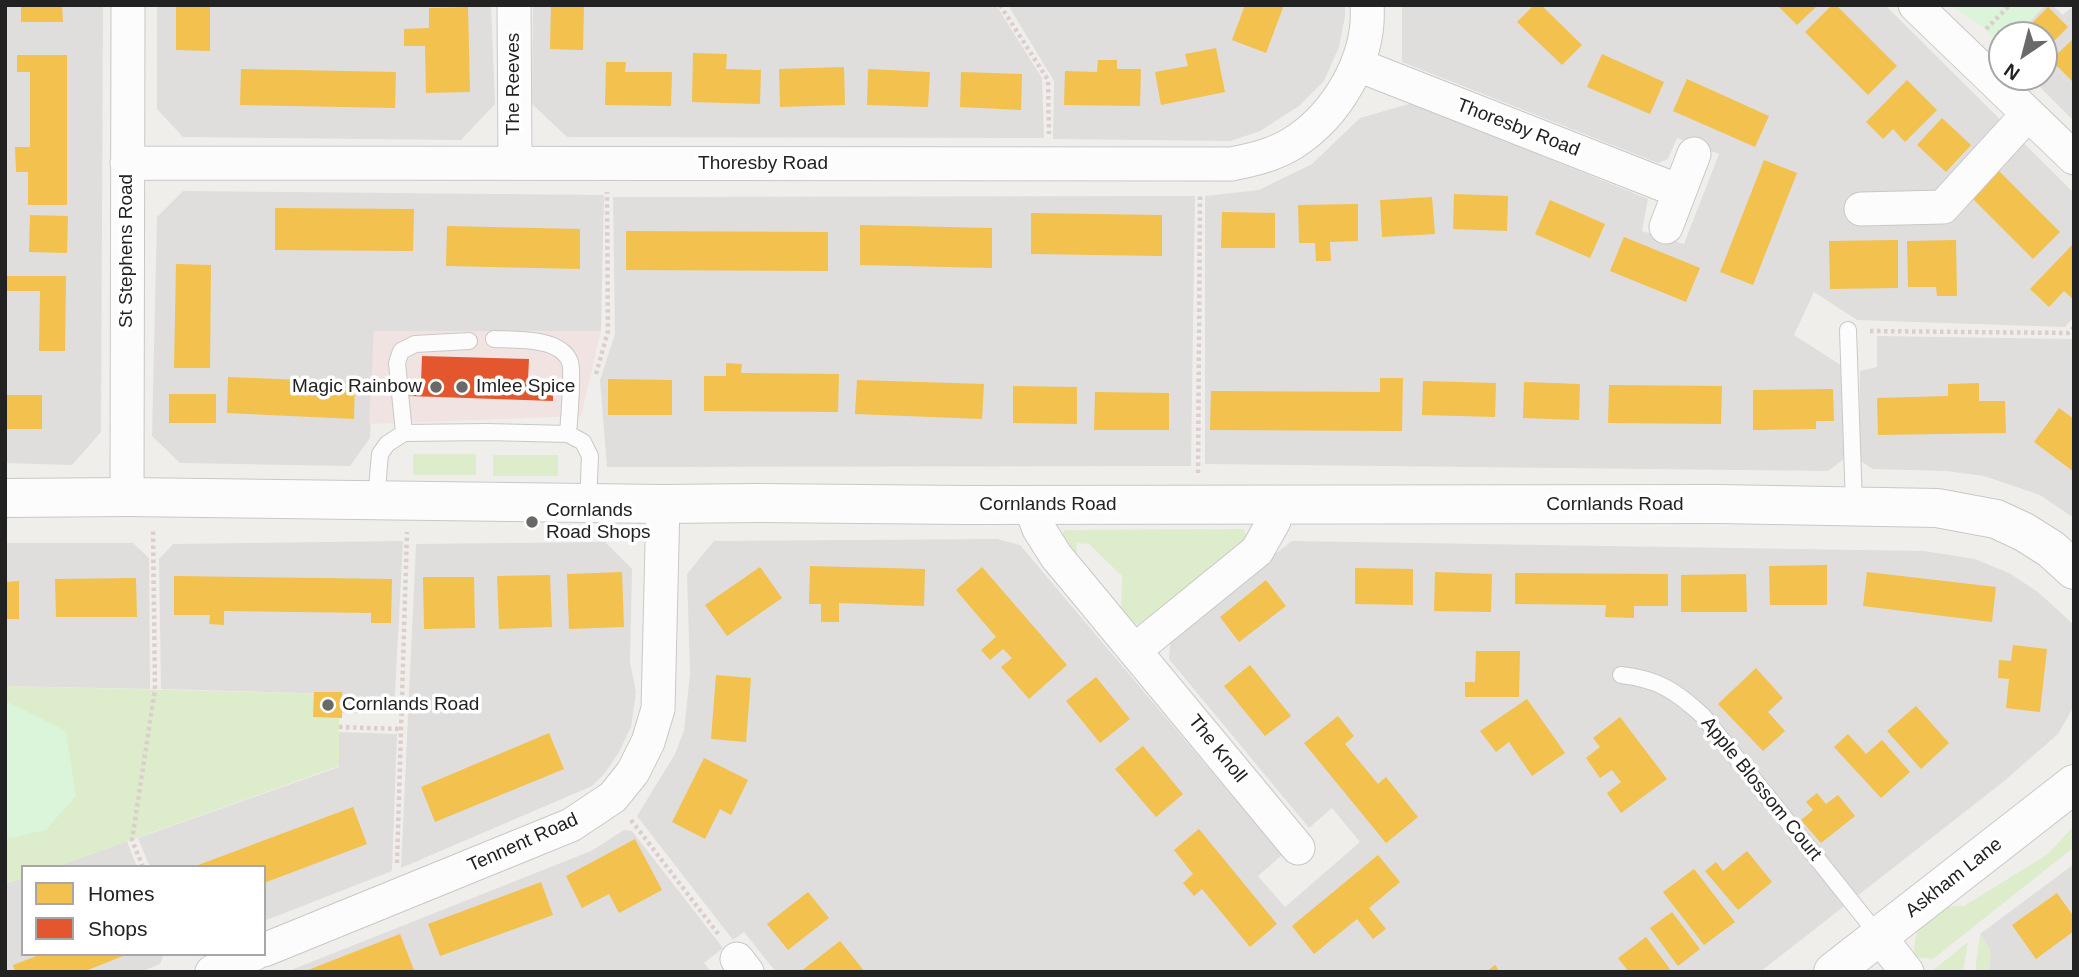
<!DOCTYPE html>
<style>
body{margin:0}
#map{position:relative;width:2079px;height:977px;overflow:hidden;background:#f0eeeb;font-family:Helvetica,sans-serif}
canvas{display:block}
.frame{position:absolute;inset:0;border:7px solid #222;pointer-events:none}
.legend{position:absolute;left:21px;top:865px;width:245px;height:91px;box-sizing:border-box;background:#fff;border:2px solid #a7a7a7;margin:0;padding:9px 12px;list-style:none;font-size:21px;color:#222}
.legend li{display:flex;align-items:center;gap:14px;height:35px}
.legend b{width:35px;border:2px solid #a7a7a7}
.north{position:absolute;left:1988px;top:21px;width:70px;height:70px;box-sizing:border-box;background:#fff;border:2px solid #a7a7a7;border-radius:50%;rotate:215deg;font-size:19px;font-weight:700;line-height:28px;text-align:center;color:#222}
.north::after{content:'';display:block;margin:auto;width:24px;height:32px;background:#6a6968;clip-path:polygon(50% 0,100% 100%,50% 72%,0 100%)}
</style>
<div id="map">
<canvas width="2079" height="977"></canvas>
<div class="frame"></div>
<ul class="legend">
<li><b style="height:19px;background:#f2c14e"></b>Homes</li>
<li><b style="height:19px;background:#e4572e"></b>Shops</li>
</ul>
<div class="north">N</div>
</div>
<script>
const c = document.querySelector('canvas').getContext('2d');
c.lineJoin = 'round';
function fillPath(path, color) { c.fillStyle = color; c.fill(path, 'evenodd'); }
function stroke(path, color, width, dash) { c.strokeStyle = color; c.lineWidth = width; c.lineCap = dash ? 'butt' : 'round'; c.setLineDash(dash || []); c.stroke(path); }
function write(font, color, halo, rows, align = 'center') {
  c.font = font + ' Helvetica,sans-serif'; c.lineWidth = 7; c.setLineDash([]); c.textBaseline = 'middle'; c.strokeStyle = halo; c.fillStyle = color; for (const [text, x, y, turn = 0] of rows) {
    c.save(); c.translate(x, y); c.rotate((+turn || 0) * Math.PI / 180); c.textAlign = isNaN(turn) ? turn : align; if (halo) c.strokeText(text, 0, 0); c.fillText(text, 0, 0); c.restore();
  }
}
fillPath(new Path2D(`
 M5,5H103L101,432L72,465L5,463Z
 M157,5H491L495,104L461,140L183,137L157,109Z
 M533,5H996L1042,78L1044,138L567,137L532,104Z
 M1008,5H1345V16L1339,47L1324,81L1299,106L1260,131L1231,141L1053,139L1054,81Z
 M1402,5H1885L2074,193V317L2065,327L1857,320L1814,292L1794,335L1842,366L1844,459L1828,471L1205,464V196L1259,190L1312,164L1360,118L1412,103L1648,199L1642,231L1684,244L1719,154L1677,138L1668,159L1658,163L1402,62Z
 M2045,5H2052L2063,15L2074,5V121L2030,77H2044V35H2017Z
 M183,191L604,195L601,331H374L370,438L350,466L180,463L152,436L157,217Z
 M1195,196L1191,466L607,467L600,380L615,334L613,197Z
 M1877,336L2072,339L2074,337V518L2040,495L1984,476L1946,471L1873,469L1859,460L1860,371L1877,367Z
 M997,539L1020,545L1282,855L1258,876L1285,907L1360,842L1332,808L1309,828L1169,659L1171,634L1292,541L1924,551L1975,559L2009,573L2038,592L2074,625V706L2058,734L2003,782L1760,972H776L744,932L733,940L637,816L675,754L684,731L690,674L687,574L714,541Z
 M403,541L394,713H339L338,694L161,689L159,559L173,544Z
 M605,542L632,569L630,662L636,692L631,727L619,752L605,773L592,786L401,868L416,544Z
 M5,543H133L149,558L150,689L5,686Z
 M339,732L397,734L392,871L264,921V867H150L138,838L339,767Z
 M624,830L632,831L723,948L704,963L711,972H286L591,851Z
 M127,841L137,867H55Z
 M2074,864V972H1989L1990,950L1980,934Z
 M23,878V954H164L160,964L141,972H5V884Z`), '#dfdedc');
fillPath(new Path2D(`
 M374,331H601L581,416L369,424Z`), '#f1e3e1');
fillPath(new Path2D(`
 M413,454H476V475H413Z
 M493,455H558V476H493Z
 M1243,529L1246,535L1245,551L1151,622L1137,624L1121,616L1122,576L1089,544L1077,543L1076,562L1061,536L1065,530Z
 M5,686L339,694V766L55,867H23V878L5,884Z
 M2074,826V847L1933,959L1914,957C1913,924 1930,904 1964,906L2048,854Z
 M1980,934L1990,950L1989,972H1975Z
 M1968,942L1963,972H1931Z`), '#ddeccb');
fillPath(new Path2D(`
 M1950,5H2045L2017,35H2002V49L1986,29Z
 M5,703H10L66,731L76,796L46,830L5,839Z`), '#daf5da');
fillPath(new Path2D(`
 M21,5H62L63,22H21Z
 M176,5H210V51L176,50Z
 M551,5H584L583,50L550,49Z
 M1245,5H1284L1266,53L1232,40Z
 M1534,5H1541L1582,45L1562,65L1517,22Z
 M1777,5H1818L1797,25Z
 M1832,5H1836L1897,66L1868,95L1805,32Z
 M468,7L470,92L426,93L425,46H404V29L429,28V8Z
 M2048,7L2068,27L2044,51V35H2027L2024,31Z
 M2074,38V83L2051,60Z
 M1216,48L1225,92L1161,105L1155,72L1188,66L1185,54Z
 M693,53L727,54L726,69L761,70L760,104L692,102Z
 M1602,54L1664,82L1650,114L1587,87Z
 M17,55H67V205H28V172H16L15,147H30V72H17Z
 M1098,60H1117V69H1141L1140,106L1064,105L1065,71L1097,72Z
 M606,62H626L625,72H672L671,106L605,105Z
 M844,67L845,105L780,107L779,69Z
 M241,69L396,72L395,108L240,105Z
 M868,69L930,72L928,107L867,105Z
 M961,72L1022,74L1021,110L960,107Z
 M1687,79L1769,116L1755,147L1673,111Z
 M1907,80L1937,110L1905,142L1893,129L1883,139L1866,122Z
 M1942,118L1971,145L1946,172L1917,145Z
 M1764,160L1797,173L1753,285L1720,272Z
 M1999,171L2060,232L2033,259L1972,198Z
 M1454,194L1508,196L1507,231L1453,229Z
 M1432,197L1435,234L1382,237L1380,200Z
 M1550,200L1605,224L1590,258L1535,234Z
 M1358,204V241L1330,242L1331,261H1316L1315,243H1299L1298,205Z
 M275,208L414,209L413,251L275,250Z
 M1222,212L1275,213V248H1221Z
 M1031,213L1162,215V256L1031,254Z
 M30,215L68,216L67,253L29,252Z
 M860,225L992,228V268L860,265Z
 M447,226L580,229V269L446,266Z
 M626,231L828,232V271L626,270Z
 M1624,237L1700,268L1686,302L1610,271Z
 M1898,240V288L1830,289L1829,241Z
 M1956,240L1957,296H1937L1936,287H1908L1907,241Z
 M2074,243V300L2064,291L2049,307L2030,289Z
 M176,264L211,265L210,368H174Z
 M5,276H66L65,351H39L40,291H5Z
 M726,363L742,364L741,373L839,374L838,412L704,411V376H726Z
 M228,377L355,382L354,419L227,413Z
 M1380,378H1403L1402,431L1210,430L1211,391L1380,392Z
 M608,379L672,380V415H608Z
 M857,380L984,384L982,419L855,414Z
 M1423,381L1496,383L1495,417L1422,415Z
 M1524,382L1580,384L1579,420L1523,418Z
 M1979,383V401H2005L2006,433L1878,435L1877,398L1948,396V384Z
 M1609,385L1722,386L1721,424L1608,423Z
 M1013,386L1077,387V424L1013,423Z
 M1833,389L1834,421H1816V429L1753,430V390Z
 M1095,392L1169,393V430H1094Z
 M169,394H216V423H169Z
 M5,395H42V429H5Z
 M2059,408L2074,419V472L2034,442Z
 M1827,565V605H1770L1769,566Z
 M810,566L925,569L924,606L839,603V622H821V604H809Z
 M760,567L782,598L727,636L705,605Z
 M982,567L1067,665L1029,699L1001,667L1012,658L1003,649L990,660L981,650L996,637L956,590Z
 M1355,568L1413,569V605L1355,604Z
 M622,572L624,627L569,629L567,574Z
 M1435,572L1492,574L1491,612L1434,611Z
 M1867,572L1996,587L1992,622L1863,606Z
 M1515,573L1668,574V606H1634V618L1605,617L1606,605L1515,604Z
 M1746,574L1747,612H1681V575Z
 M550,575L552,627L499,629L497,576Z
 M174,576L392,579L391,623H371V613L224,611V625L209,624L210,615H174Z
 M423,577H474L475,628L424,629Z
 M136,578L137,617H56L55,579Z
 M1266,580L1286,606L1239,642L1220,617Z
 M19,581V619H5V582Z
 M2013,645L2047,649L2040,712L2006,708L2009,679L1998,678L1999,660L2011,661Z
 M1476,651H1520L1519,697H1465V682H1475Z
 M1250,665L1291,716L1265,736L1224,686Z
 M1756,668L1783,698L1768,712L1785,731L1763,751L1718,704Z
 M716,675L751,678L746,742L711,739Z
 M1096,677L1130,719L1100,743L1066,701Z
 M314,692H342V718L313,717Z
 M1527,699L1565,753L1532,776L1509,742L1496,752L1480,731Z
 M1916,706L1949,743L1921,769L1887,731Z
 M1338,716L1354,736L1345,744L1378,784L1386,777L1418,817L1386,843L1304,743Z
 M1620,717L1667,779L1621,813L1607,793L1621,782L1612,770L1600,778L1586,758L1600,747L1593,738Z
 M549,733L564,769L435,822L421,787Z
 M1848,734L1866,754L1882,740L1910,772L1881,798L1834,747Z
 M1143,746L1183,794L1156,817L1115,769Z
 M704,758L748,780L731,815L720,809L705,839L672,822Z
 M1817,793L1826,804L1838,795L1855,816L1821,843L1801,820L1813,810L1806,802Z
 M353,807L367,844L264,883V867H193Z
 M1199,829L1277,924L1250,947L1202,889L1194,896L1183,883L1193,874L1174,850Z
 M635,839L662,890L619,913L609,894L582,908L566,876Z
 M1747,851L1772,882L1738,910L1705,871L1716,862L1723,871Z
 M1378,855L1400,882L1369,908L1386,929L1373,939L1357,919L1314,954L1292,926Z
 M1694,869L1735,922L1704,945L1663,892Z
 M541,882L553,915L440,956L428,924Z
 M808,892L829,918L788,950L767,924Z
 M2057,893L2074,917V931L2036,959L2012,925Z
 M1672,912L1700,949L1678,966L1650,928Z
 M400,934L414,970L303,972Z
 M1646,937L1670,969L1666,972H1629L1618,958Z
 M840,941L865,972H800Z
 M42,954H128L83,972H15L13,965Z
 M1495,965L1500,972H1486Z`), '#f2c14e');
fillPath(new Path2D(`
 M422,356L529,359L528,380H553V401L409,396V382H421Z`), '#e4572e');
const service = new Path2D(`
 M1848,330L1854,505
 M494,339C516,340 561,337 570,362C573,370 569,422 568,434
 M404,433L397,363L401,351L415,344L469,341
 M376,500L380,454L387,444L404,433L487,432L568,434L583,442L590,456L588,503
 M1621,675C1658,679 1676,691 1703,716L1879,936`);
const minor = new Path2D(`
 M514,5L515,162
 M1915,5L2074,158
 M1358,65L1679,191
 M127,163L1231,164C1252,160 1274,155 1293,143C1337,115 1371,58 1367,5
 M1861,209L1943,207L2028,114
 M1666,227L1694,154
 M127,497L128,5
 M1030,505L1039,529L1056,556L1298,848
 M1135,650L1257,551L1274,521L1275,504
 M1879,936L1907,972
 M264,950L571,825L613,797L633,772L648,742L658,709L663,504
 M737,959L747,972
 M212,972L254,954`);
const tertiary = new Path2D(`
 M5,498L127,497L663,504L758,503L966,505L1719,504L1937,508L1996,519L2024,532L2051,549L2074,570
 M1833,972L2074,784`);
stroke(service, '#c9c8c7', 18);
stroke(minor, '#c9c8c7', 35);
stroke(tertiary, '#c9c8c7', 40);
stroke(new Path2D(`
 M1000,5L1048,80L1049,134
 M1986,29L2010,5
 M1870,331L2068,333L2074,327
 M596,374L608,331L607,192
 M1198,473L1200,195
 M339,727L401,729
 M631,820L719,935
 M397,863L407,532
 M143,867L132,840L155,689L153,529`), '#dccecd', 4.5, [3.5, 3.5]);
stroke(service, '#fdfcfc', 16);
stroke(minor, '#fdfcfc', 33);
stroke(tertiary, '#fdfcfc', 38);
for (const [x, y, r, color] of [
 [436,387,7,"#6a6968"],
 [462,387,7,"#6a6968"],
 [532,522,7,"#6a6968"],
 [328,705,7,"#6a6968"]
]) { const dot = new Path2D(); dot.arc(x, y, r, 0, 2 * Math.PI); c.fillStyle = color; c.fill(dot); stroke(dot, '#fff', 2.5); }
write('19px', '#222', '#fff', [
 ["The Reeves",514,84,-90],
 ["Thoresby Road",1518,128,21],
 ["Thoresby Road",763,164],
 ["St Stephens Road",127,251,-90],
 ["Cornlands Road",1048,505],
 ["Cornlands Road",1615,505],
 ["The Knoll",1217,749,51],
 ["Apple Blossom Court",1761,789,51],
 ["Tennent Road",523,843,-24],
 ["Askham Lane",1954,878,-38]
]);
write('19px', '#222', '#fff', [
 ["Magic Rainbow",422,387,"right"],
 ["Imlee Spice",476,387],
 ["Cornlands",546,511],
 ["Road Shops",546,533],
 ["Cornlands Road",342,705]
], 'left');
</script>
